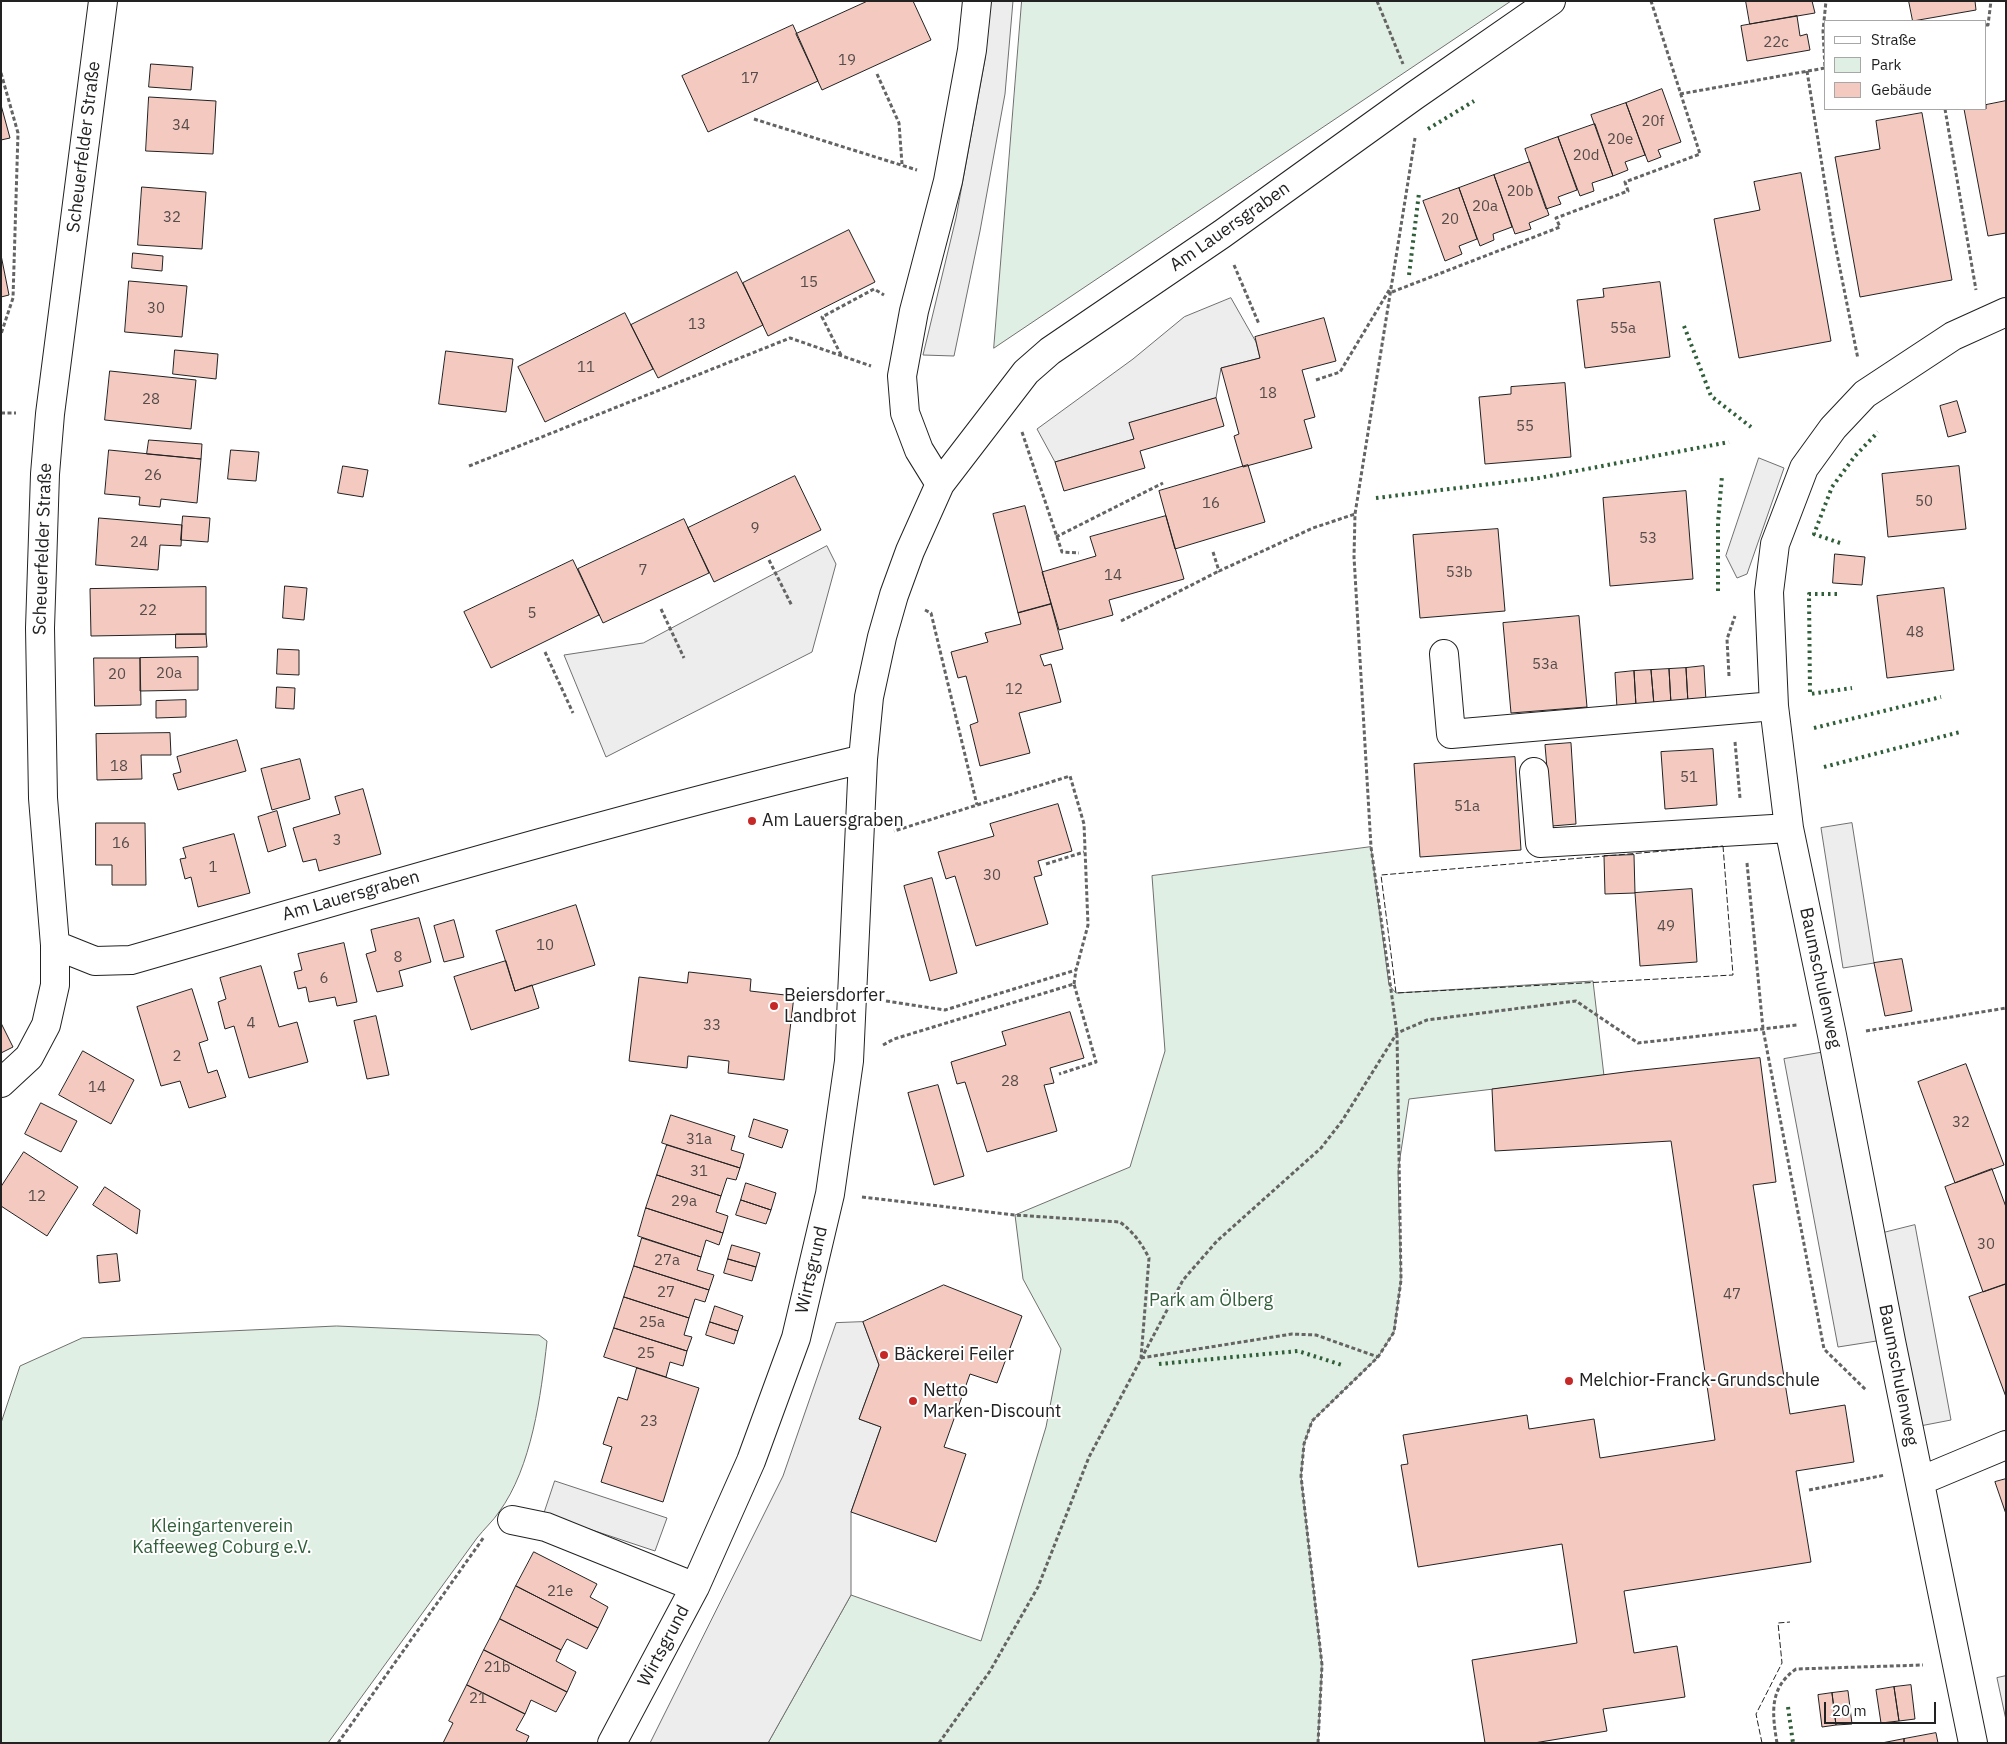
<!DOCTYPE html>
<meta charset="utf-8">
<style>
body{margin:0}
#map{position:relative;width:2007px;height:1744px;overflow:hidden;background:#fff;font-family:"IBM Plex Sans",sans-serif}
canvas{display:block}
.frame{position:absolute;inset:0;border:2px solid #222;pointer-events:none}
.legend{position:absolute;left:1824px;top:20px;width:162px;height:90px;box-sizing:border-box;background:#fff;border:1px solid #a7a7a7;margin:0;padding:6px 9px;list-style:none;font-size:15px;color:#222}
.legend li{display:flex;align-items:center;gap:10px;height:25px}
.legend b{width:25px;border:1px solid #a7a7a7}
.scale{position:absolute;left:1824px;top:1702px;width:112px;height:22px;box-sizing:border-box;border:2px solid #222;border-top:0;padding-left:6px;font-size:15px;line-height:18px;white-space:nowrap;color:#222;-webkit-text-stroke:4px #fff;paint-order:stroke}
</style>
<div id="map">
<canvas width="2007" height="1744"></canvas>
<div class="frame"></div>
<ul class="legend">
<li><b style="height:6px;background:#fff"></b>Straße</li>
<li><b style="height:14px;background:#e0efe3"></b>Park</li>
<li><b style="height:14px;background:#f3c9c0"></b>Gebäude</li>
</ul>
<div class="scale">20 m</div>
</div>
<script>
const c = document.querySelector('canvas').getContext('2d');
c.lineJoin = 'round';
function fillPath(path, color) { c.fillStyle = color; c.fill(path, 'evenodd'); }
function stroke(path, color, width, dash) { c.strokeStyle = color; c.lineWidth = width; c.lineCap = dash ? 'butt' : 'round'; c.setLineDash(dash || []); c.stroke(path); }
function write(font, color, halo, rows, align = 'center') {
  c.font = font + ' "IBM Plex Sans",sans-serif'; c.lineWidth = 4; c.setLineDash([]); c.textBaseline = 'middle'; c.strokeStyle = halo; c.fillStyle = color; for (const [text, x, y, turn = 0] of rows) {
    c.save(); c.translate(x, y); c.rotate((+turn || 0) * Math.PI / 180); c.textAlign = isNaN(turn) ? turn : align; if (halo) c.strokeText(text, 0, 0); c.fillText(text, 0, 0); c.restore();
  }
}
const green = new Path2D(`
 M1022,1H1511L994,348Z
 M1371,847L1389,985L1396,993L1593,981L1604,1076L1409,1099L1398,1171L1401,1280L1394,1332L1378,1357L1312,1421L1304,1444L1301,1476L1322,1665L1318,1743H768L851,1595L981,1641L1046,1427L1061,1349L1023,1279L1015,1215L1130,1167L1165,1051L1152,876Z
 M337,1326L539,1335L547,1341C541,1395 532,1467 499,1512C493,1521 484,1529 477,1538L328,1743H1V1423L20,1366L82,1338Z`);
fillPath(green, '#e0efe3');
stroke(green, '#6f6f6f', 1);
const parking = new Path2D(`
 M990,1H1013L1005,94L980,231L954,356L923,355L956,218L985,59Z
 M1231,298L1256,342L1260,358L1221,368L1216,398L1130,423L1134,439L1055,462L1037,429L1133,359L1184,317Z
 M1759,458L1784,468L1747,574L1737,578L1726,556Z
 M827,546L836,564L812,652L606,757L564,655L643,643Z
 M1852,823L1874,963L1843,968L1821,828Z
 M1825,1052L1883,1340L1838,1347L1784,1059Z
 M1915,1225L1951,1420L1920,1426L1883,1233Z
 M863,1322L879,1365L859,1419L881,1427L851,1512V1595L768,1743H650L783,1476L836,1323Z
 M555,1481L667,1518L655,1551L544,1514Z
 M2006,1676V1720L1997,1678Z`);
fillPath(parking, '#ededed');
stroke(parking, '#6f6f6f', 1);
const building = new Path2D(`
 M868,1H913L931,40L822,90L796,34Z
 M1746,1H1812L1815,13L1750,24Z
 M1909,1H1975L1976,10L1913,21Z
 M1797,16L1800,36L1807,34L1810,50L1747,61L1741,26Z
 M793,25L818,81L708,132L682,76Z
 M151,64L193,67L191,90L149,87Z
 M1662,89L1681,142L1658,150L1661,157L1648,162L1626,103Z
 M149,97L216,101L213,154L146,151Z
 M2006,101V233L1988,236L1964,109H1986V105Z
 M1626,103L1645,155L1625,162L1628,170L1613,176L1591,115Z
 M1,105L10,138L1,140Z
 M1922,113L1952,280L1860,297L1835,157L1880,149L1876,121Z
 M1595,124L1613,176L1592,183L1594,191L1580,196L1558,137Z
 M1558,137L1577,190L1558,197L1561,204L1546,209L1525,149Z
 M1530,162L1549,215L1529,223L1531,229L1515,234L1494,175Z
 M1801,173L1831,341L1739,358L1714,219L1760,210L1754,182Z
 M1494,175L1512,227L1493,234L1494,240L1480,246L1459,188Z
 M142,187L206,192L202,249L138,245Z
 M1459,188L1477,239L1459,246L1462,254L1445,261L1423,201Z
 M849,230L875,282L768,336L743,283Z
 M133,253L163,256L162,271L132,268Z
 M1,255L9,295L1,297Z
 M737,272L763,325L658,378L631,325Z
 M129,281L187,286L182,337L125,332Z
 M1660,282L1670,357L1585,368L1577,300L1604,297L1603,289Z
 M625,313L653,369L545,422L518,367Z
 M1324,318L1336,361L1302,370L1315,417L1304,420L1312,448L1243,467L1234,436L1239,434L1221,368L1260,358L1255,337Z
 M175,350L218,354L216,379L173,374Z
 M446,351L513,359L506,412L439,404Z
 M110,371L196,380L191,429L105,420Z
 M1565,383L1571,457L1485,464L1479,397L1511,394V387Z
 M1216,398L1224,426L1140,451L1145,468L1064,491L1055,462L1134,439L1129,423Z
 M1957,401L1966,432L1948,437L1940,406Z
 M149,440L202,444L201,459L147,454Z
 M109,450L201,459L197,503L161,499L160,507L139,505L140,497L105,494Z
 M231,450L259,452L256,481L228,479Z
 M1248,465L1265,522L1175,549L1159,491Z
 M343,466L368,470L363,497L338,493Z
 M1959,466L1966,529L1888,537L1882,474Z
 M795,476L821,530L714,582L688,528Z
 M1686,491L1693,579L1610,586L1603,498Z
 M1025,506L1051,604L1018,613L993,514Z
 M183,516L210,518L208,542L181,540Z
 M1166,516L1184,579L1109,600L1113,615L1059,630L1042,572L1096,556L1090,537Z
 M99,518L182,525L181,546L160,545L158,570L96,565Z
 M684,519L709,573L603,623L578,569Z
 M1498,529L1505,611L1420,618L1413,535Z
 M1835,554L1865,557L1862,585L1833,583Z
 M573,560L599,615L491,668L464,612Z
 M285,586L307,588L304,620L283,618Z
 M206,587V634L91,636L90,589Z
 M1944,588L1954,670L1887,678L1877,596Z
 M1051,604L1063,649L1040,655L1044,666L1051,664L1061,702L1019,713L1030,753L980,766L970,725L978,722L966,676L958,678L951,652L988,642L985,633L1021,624L1018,613Z
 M1579,616L1587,707L1511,713L1503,623Z
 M176,634H206L207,647L176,648Z
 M278,649L299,650V675L277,674Z
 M198,657V690L140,691V658Z
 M94,658H140L141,705L95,706Z
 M1704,666L1706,701L1688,703L1686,668Z
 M1686,668L1688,703L1671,704L1669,669Z
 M1669,669L1671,704L1654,705L1651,670Z
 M1651,670L1654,705L1636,706L1634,671Z
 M1634,671L1636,706L1617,708L1615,673Z
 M277,687L295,688L294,709L276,708Z
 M186,700V717L156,718V701Z
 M170,733L171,755H141L142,779L97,780L96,734Z
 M237,740L246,771L178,790L173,774L181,772L177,757Z
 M1571,743L1576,824L1552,826L1545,745Z
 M1713,749L1717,805L1665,809L1661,752Z
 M1515,757L1521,850L1420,857L1414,764Z
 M300,759L310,799L272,810L261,769Z
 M363,789L381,854L319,871L316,859L303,862L293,828L340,814L335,797Z
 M1058,804L1072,851L1038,861L1042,875L1034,877L1048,924L976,946L955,876L946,879L938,852L994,836L990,824Z
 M277,811L286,846L268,852L258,817Z
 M96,823H145L146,885H112V865H96Z
 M234,834L250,893L198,907L191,877L185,879L180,859L186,858L183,848Z
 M1634,855L1635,893L1605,894L1604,856Z
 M932,878L957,973L930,981L904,886Z
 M1692,889L1697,962L1640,966L1635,893Z
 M576,905L595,965L515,991L496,931Z
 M419,918L431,962L399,971L403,986L377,992L366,954L376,951L371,930Z
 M454,920L464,957L444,962L434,926Z
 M344,943L357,1002L337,1006L335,997L309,1002L306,987L298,989L294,972L302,970L298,954Z
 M1902,959L1912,1011L1885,1016L1874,963Z
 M506,961L515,991L532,985L539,1008L471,1030L454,977Z
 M261,966L279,1027L297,1022L308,1062L249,1078L234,1026L225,1029L218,1002L226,999L220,978Z
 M689,972L751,979L750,991L794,996L784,1080L728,1073L729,1061L688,1056L687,1068L629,1061L639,977L687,983Z
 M192,989L208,1040L199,1043L208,1073L217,1070L226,1097L189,1108L180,1081L161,1086L137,1007Z
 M1070,1012L1084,1058L1050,1068L1054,1083L1044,1085L1057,1131L987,1152L965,1082L957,1084L951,1062L1006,1045L1002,1032Z
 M376,1016L389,1075L367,1079L354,1021Z
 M1,1023L13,1047L1,1053Z
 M83,1051L134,1080L111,1124L59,1095Z
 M1760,1058L1776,1182L1753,1185L1790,1414L1845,1405L1854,1462L1796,1471L1811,1562L1624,1591L1634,1653L1677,1646L1685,1697L1603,1709L1607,1731L1534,1743H1485L1472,1660L1577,1643L1562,1544L1418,1567L1401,1465L1408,1464L1403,1435L1527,1415L1529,1429L1594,1419L1600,1458L1715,1440L1671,1141L1495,1151L1492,1089L1633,1071Z
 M1966,1064L2004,1165L1955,1183L1918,1082Z
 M938,1085L964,1176L934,1185L908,1093Z
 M41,1103L77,1121L61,1152L25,1134Z
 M671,1115L735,1136L731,1150L744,1154L740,1168L662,1143Z
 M754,1119L788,1130L782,1148L749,1137Z
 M667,1145L740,1168L736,1180L727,1178L721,1196L657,1175Z
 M24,1152L78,1187L47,1236L1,1206V1187Z
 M1992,1169L2006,1207V1284L1983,1292L1945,1187Z
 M657,1175L721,1196L716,1212L728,1216L723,1233L646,1208Z
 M746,1183L776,1193L771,1210L741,1200Z
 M105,1187L140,1210L137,1234L93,1205Z
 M741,1200L771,1210L766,1224L736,1215Z
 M646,1208L723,1233L719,1245L706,1240L701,1257L638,1236Z
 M642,1238L701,1257L697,1270L714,1275L709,1290L634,1266Z
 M732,1245L760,1253L756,1267L728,1259Z
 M117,1254L120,1281L99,1283L97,1256Z
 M728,1259L756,1267L752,1281L724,1273Z
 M634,1266L709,1290L705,1302L695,1299L689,1318L624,1297Z
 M2006,1284V1397L1969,1297Z
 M944,1285L1022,1316L997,1383L970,1374L944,1447L966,1454L936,1542L851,1512L881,1427L859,1419L879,1365L863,1322Z
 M624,1297L689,1318L684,1335L692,1337L687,1351L614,1328Z
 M715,1306L743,1316L738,1331L710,1322Z
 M710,1322L738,1331L734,1344L706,1335Z
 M614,1328L687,1351L683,1366L670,1362L666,1377L604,1357Z
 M637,1368L699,1388L663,1502L601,1482L612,1447L603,1444L618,1397L627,1400Z
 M2006,1479V1514L1995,1482Z
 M534,1552L597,1584L590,1597L608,1607L598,1628L516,1586Z
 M516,1586L598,1628L587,1649L567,1639L561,1650L500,1619Z
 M500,1619L561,1650L556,1661L576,1672L567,1692L484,1650Z
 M484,1650L567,1692L556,1712L531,1700L525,1714L467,1685Z
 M467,1685L525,1714L516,1730L529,1736L526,1743H443L453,1723L449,1721Z
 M1911,1685L1915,1719L1899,1721L1894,1687Z
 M1894,1687L1899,1721L1881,1723L1876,1690Z
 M1848,1691L1852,1724L1836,1725L1832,1693Z
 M1832,1693L1836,1725L1822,1727L1818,1695Z
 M1936,1733L1938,1743H1904V1739Z
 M1904,1739V1743H1882Z`);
fillPath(building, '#f3c9c0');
stroke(building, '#222', 1);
const minor = new Path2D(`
 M940,484L919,450L905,413L902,376L914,311L948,181L972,50L977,1
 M1444,654L1451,734L1774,706
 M1534,772L1540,843L1789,828
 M55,945L95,961L131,960C374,890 617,818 863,759L869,697L882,637L894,595L910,551L940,484L1026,372L1050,351L1222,234L1414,96L1551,1
 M1,1083L29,1057L46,1025L55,985V945L43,798L40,628L45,474L50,414L103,1
 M1920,1481L2006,1445
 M512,1520L546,1527L695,1587
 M612,1743L695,1587L751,1461L796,1338L830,1194L849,1061L863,759
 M1973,1743L1891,1341L1832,1035L1789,828L1774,706L1769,592L1775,544L1804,468L1833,428L1865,394L1953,336L2006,312`);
stroke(minor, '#222', 30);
stroke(new Path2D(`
 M1377,1L1403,64
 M1986,25H1988L1991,1
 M1807,71L1833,234L1858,359
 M1,73L18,133L13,298L1,334
 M877,74L899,123L902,164
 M1680,94L1825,68L1823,31L1826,1
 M1945,109L1976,290
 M754,119L917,170
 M1234,265L1259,324
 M1392,292L1560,227L1556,218L1628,191L1625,182L1700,154L1651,1
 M841,355L822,317L874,289L884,295
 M1316,380L1340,372L1391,287
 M1,413H16
 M1022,432L1062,552L1079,553
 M469,466L790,338L871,366
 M1056,537L1163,483
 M1213,552L1219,571L1313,528L1355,514
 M769,560L792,606
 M661,609L684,658
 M925,610L931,613L977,805
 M1121,621L1219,571
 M545,652L573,713
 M1729,676L1727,639L1735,616
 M1735,742L1740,798
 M1747,863L1763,1029L1824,1349L1866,1390
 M1046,864L1084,852
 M1074,984L1076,970
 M886,1001L945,1010L1076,970L1088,925L1084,824L1070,776L894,831
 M1866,1031L2006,1008
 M883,1045L894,1039L1074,984L1096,1062L1059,1074
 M862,1197L1015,1215L1120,1222C1133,1232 1141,1242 1149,1258L1141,1358
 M1141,1358L1292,1334L1316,1335L1378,1357
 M1809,1490L1885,1475
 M338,1743L484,1537
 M939,1743L990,1671L1038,1587L1089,1457L1183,1280L1217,1241L1321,1148L1342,1121L1397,1033L1427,1020L1576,1001L1638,1043L1797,1025
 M1318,1743L1322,1665L1301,1476L1304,1444L1312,1421L1378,1357L1394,1332L1401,1280L1397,1033L1371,847L1354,557L1355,514L1415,138
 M1777,1743C1772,1713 1769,1688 1796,1669L1923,1665`), '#646464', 3, [4, 2.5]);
stroke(minor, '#fff', 28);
stroke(new Path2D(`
 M1428,129L1474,101
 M1409,275L1419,193
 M1684,326L1711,396L1751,427
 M1376,498L1539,478L1729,442
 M1840,543L1814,534L1832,487L1855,456L1878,432
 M1718,591V522L1722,476
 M1837,594H1809L1810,694L1852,688
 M1814,728L1941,697
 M1824,767L1960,732
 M1159,1364L1298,1351L1342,1365
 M1788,1707L1793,1743`), '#2f5e38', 4, [2.5, 4]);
stroke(new Path2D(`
 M1723,846L1733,975L1396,993L1381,875Z
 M1762,1743L1756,1714L1782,1663L1778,1623L1790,1622`), '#222', 1, [6, 2.5]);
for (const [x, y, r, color] of [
 [752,821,5,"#c62828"],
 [774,1006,5,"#c62828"],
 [884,1355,5,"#c62828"],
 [1569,1381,5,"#c62828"],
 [913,1401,5,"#c62828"]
]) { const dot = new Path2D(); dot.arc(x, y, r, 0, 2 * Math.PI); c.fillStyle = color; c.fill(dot); stroke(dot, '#fff', 2); }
write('15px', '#564c4a', null, [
 ["22c",1776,43],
 ["19",847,61],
 ["17",750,79],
 ["20f",1653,122],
 ["34",181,126],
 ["20e",1620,140],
 ["20d",1586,156],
 ["20b",1520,192],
 ["20a",1485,207],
 ["32",172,218],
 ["20",1450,220],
 ["15",809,283],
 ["30",156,309],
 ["13",697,325],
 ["55a",1623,329],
 ["11",586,368],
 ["18",1268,394],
 ["28",151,400],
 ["55",1525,427],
 ["26",153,476],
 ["50",1924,502],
 ["16",1211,504],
 ["9",755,529],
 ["53",1648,539],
 ["24",139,543],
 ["7",643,571],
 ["53b",1459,573],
 ["14",1113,576],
 ["22",148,611],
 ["5",532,614],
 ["48",1915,633],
 ["53a",1545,665],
 ["20a",169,674],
 ["20",117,675],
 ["12",1014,690],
 ["18",119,767],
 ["51",1689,778],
 ["51a",1467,807],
 ["3",337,841],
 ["16",121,844],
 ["1",213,868],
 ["30",992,876],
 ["49",1666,927],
 ["10",545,946],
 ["8",398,958],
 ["6",324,979],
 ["4",251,1024],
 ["33",712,1026],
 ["2",177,1057],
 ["28",1010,1082],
 ["14",97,1088],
 ["32",1961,1123],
 ["31a",699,1140],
 ["31",699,1172],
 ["12",37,1197],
 ["29a",684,1202],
 ["30",1986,1245],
 ["27a",667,1261],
 ["27",666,1293],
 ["47",1732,1295],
 ["25a",652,1323],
 ["25",646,1354],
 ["23",649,1422],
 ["21e",560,1592],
 ["21b",497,1668],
 ["21",478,1699]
]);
write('18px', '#222', '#fff', [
 ["Scheuerfelder Straße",84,147,-83],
 ["Am Lauersgraben",1230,227,-35],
 ["Scheuerfelder Straße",43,549,-88],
 ["Am Lauersgraben",351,896,-16],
 ["Baumschulenweg",1820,978,78],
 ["Wirtsgrund",812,1270,-77],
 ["Baumschulenweg",1898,1375,79],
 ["Wirtsgrund",664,1646,-62]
]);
write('18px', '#222', '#fff', [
 ["Am Lauersgraben",762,821],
 ["Beiersdorfer",784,996],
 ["Landbrot",784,1017],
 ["Bäckerei Feiler",894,1355],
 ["Melchior-Franck-Grundschule",1579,1381],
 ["Netto",923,1391],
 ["Marken-Discount",923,1412]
], 'left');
write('18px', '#2f5e38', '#fff', [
 ["Park am Ölberg",1211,1301],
 ["Kleingartenverein",222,1527],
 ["Kaffeeweg Coburg e.V.",222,1548]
]);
</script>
